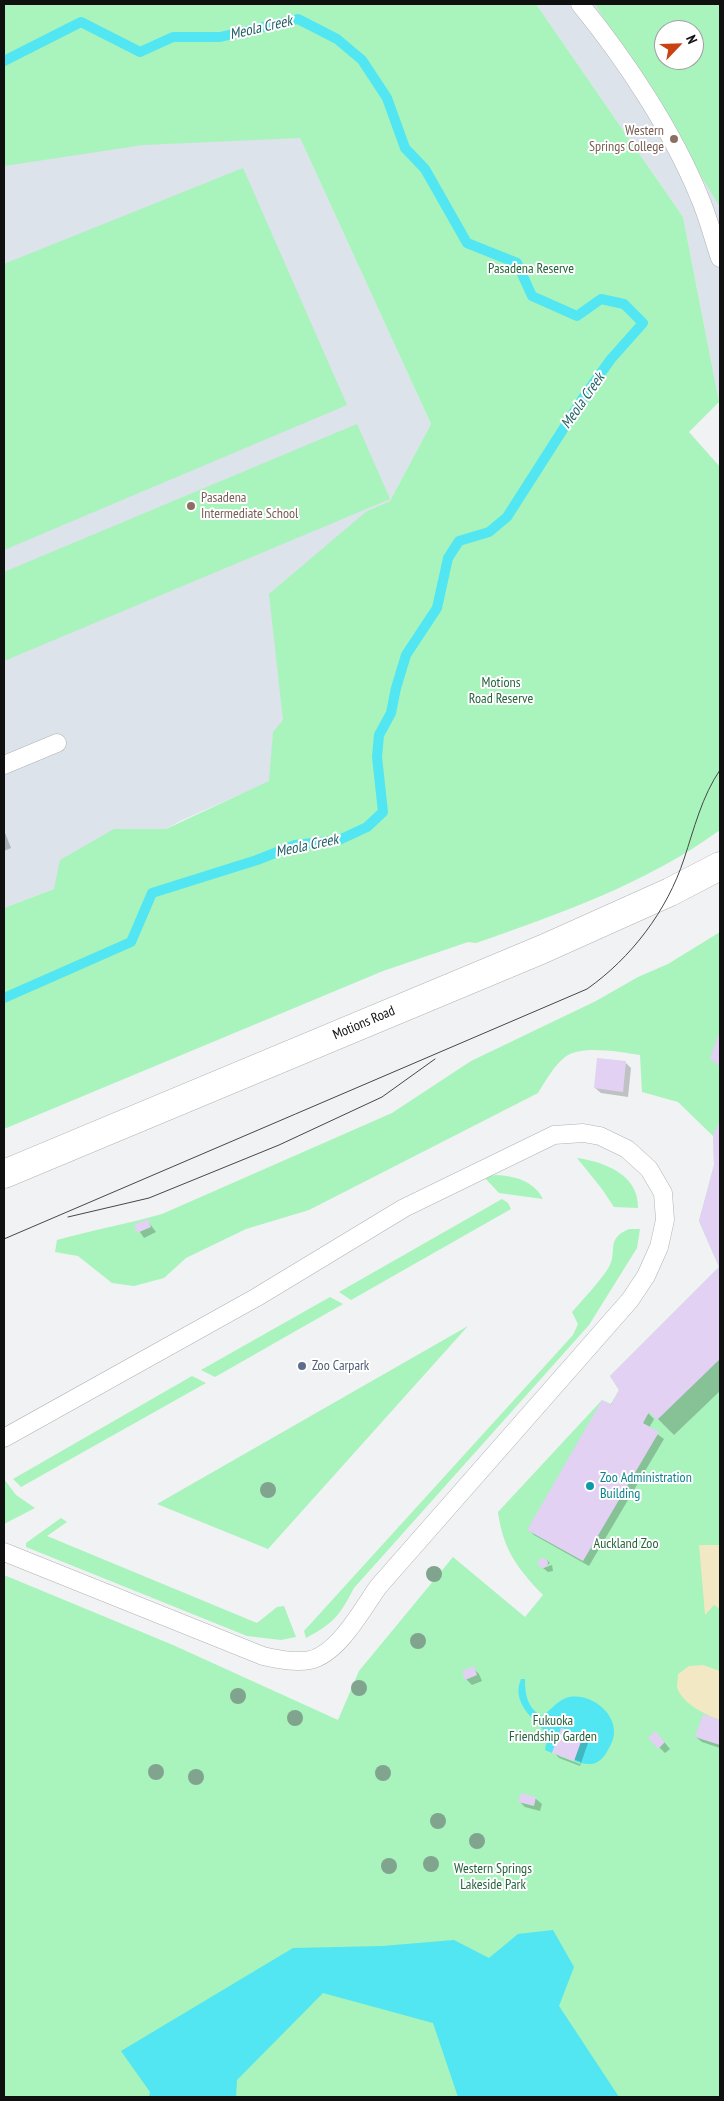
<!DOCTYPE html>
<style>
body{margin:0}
#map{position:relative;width:724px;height:2101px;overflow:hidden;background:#f0f2f4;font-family:"PT Sans Narrow",sans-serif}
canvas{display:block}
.frame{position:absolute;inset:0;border:5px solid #101011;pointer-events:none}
.north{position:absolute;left:654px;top:20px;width:50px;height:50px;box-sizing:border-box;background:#fff;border:1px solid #9f9fa0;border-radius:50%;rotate:66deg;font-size:14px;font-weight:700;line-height:20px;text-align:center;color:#101011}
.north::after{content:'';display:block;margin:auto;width:18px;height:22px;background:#ca4212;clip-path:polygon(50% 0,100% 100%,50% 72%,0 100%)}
</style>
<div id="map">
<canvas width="724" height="2101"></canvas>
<div class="frame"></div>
<div class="north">N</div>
</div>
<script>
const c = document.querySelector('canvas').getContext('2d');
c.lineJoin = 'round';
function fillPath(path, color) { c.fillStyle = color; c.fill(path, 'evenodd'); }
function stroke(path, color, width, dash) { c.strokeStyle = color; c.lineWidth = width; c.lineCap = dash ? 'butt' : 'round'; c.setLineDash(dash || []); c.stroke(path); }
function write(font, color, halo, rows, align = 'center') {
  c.font = font + ' "PT Sans Narrow",sans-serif'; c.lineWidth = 4; c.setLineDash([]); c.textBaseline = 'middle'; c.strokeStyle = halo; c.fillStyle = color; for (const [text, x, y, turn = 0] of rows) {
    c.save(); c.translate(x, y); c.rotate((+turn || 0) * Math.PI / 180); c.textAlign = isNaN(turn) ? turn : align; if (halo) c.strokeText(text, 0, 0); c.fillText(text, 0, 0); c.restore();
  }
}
fillPath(new Path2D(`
 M536,4H720L719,402L683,217ZM664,30H694V60H664Z
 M283,101L431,424L390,501L367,511L289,773L182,820L67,884L4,908V156Z`), '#dce3ea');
fillPath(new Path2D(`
 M4,4H536L683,217L719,402L689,432L720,467V830C645,884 562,913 476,943L468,942L383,971L4,1129V908L54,889L60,860L114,829H166L269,781L273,732L283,720L269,594L367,511L390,501L431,424L300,138L143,145L4,166Z
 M595,4H720V207ZM664,30H694V60H664Z
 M243,168L347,405L4,550V264Z
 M357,424L390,499L4,661V572Z
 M720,932V2097H4V1575L173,1645L338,1720L359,1671L453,1557L525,1617L543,1595C517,1568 503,1549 498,1512L602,1400L611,1404L619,1390L610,1376L719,1267L699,1221L714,1165L713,1136L678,1102L642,1092L640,1055C621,1052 587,1046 570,1054C557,1060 545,1082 538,1093L309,1210L246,1229L186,1258L164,1278L134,1286L112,1283L78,1256L55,1252L57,1240C92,1230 127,1224 162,1214L392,1113L471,1061L596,1001L638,977L668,964Z
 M577,1158C605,1162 639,1175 638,1208L614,1207L602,1189Z
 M496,1175C515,1176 534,1181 543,1199L499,1193L484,1177Z
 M502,1199L508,1203L511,1209L351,1300L339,1292Z
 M629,1229H640L637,1248L589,1325L354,1588C340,1615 334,1623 306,1638L304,1631L573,1335L578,1324L572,1312C584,1298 599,1283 609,1267C618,1251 605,1239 629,1229Z
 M330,1297L343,1304L215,1377L201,1370Z
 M468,1326L268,1549L157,1504Z
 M192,1376L206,1383L21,1487L13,1479Z
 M4,1479L16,1495L35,1508L4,1524Z
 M61,1518L67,1522L47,1536L257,1623L277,1607L284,1606L296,1637L281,1640L247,1636L26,1547V1543Z`), '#a9f3bd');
fillPath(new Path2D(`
 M699,1545H720V1609L714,1605L705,1615Z
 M703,1665L720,1671V1720C706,1715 681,1703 677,1687C677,1683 678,1678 678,1674L689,1666Z`), '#f2e8c3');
fillPath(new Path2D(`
 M521,1679H525C525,1694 527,1708 542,1716C550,1711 557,1701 566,1698C587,1691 616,1711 614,1734C613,1742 609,1748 605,1755C596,1767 587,1765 574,1761L583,1736L562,1728L552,1753L545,1750L548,1735C533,1718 511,1703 521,1679Z
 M553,1930L574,1967L559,2006L619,2097H458L433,2023L323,1993L237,2080L236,2097H149L150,2092L121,2051L293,1948L382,1946L454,1940L489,1958L518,1934Z`), '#51e6f1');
fillPath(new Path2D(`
 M4,830L11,848L4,851Z
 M626,1063L631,1068L628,1097L601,1093L595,1088Z
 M720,1122V1267L700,1221L716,1165L715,1137Z
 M147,1220L156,1232L144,1238L136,1226Z
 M720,1268V1391L674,1435L648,1409L646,1411L654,1419L649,1428L664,1439L589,1566L534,1535L528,1529L620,1391L611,1376Z
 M542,1559L547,1560L550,1563L543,1568L540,1561Z
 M552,1565L553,1571L548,1572L543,1568Z
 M473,1668L479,1674L482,1681L472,1685L466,1679Z
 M704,1715L720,1721V1748L702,1742L696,1737Z
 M562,1730L583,1737L588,1743L580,1766L559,1758L554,1752ZM559,1754L581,1762L580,1764L559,1756Z
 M650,1738H661L670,1749L665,1753Z
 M522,1795L536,1799L542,1804L540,1811L525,1807L520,1802Z`), '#0003');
stroke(new Path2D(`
 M4,61L81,22L140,52L173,37H220L298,19L337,39L362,60L387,98L405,148L425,169L467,243L517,263L532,296L577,316L601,299L624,304L643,323L611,359L585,395L507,517L489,532L459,541L448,558L437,608L406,655L396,688L391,713L379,735L377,757L383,812L367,827L339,840L295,845L257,860L152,893L131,942L4,998`), '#51e6f1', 10);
fillPath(new Path2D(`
 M720,1030V1067L710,1058Z
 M597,1058L626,1061L623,1092L594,1088Z
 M720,1119V1359L657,1420L649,1412L643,1423L659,1432L583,1561L527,1530L602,1400L611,1405L619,1390L610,1376L719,1267L699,1221L714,1165L713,1136Z
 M148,1219L151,1227L137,1233L134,1225Z
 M538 1563a5 5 0 1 1 10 0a5 5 0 1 1-10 0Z
 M474,1666L477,1675L465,1680L462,1671Z
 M703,1714L720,1720V1745L695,1737Z
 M561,1728L583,1736L574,1761L552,1753Z
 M655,1731L665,1742L658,1749L648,1738Z
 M521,1793L536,1797L534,1806L518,1802Z`), '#e2d1f3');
const lane = new Path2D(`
 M580,4C625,59 672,130 699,196C708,216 713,238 720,258
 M4,765L57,743
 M4,1438L257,1297L404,1208L554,1135L583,1133L600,1136L627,1149L649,1169L663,1193L665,1220L659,1247L646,1276L630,1300L378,1587C362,1610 338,1654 310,1660C295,1663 277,1659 263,1656L4,1552`);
const secondary = new Path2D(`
 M4,1174L543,949L670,892L720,866`);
stroke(lane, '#b0b2b3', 19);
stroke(secondary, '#b0b2b3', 29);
stroke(lane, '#fff', 18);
stroke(secondary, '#fff', 28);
stroke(new Path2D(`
 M68,1217L149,1198L279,1145L382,1097L435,1059
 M4,1239L587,989C631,958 667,911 684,859C694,829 702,796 720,770`), '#474748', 1);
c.fillStyle = '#81a48f';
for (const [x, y] of [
 [268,1490],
 [434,1574],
 [418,1641],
 [359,1688],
 [238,1696],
 [295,1718],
 [156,1772],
 [383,1773],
 [196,1777],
 [438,1821],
 [477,1841],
 [431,1864],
 [389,1866]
]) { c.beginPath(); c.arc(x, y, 8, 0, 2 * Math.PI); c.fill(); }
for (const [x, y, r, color] of [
 [674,139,5,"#8d6e63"],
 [191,506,5,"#8d6e63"],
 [302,1366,5,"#5c6f8a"],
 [590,1486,5,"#0f9aa8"]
]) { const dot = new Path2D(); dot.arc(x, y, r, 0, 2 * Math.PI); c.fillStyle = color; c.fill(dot); stroke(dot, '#fff', 2); }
write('14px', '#785e54', '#fff', [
 ["Western",664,131],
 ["Springs College",664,147],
 ["Pasadena",201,498,"left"],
 ["Intermediate School",201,514,"left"]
], 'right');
write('14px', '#26643c', '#fff', [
 ["Pasadena Reserve",531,269],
 ["Motions",501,683],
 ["Road Reserve",501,699],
 ["Auckland Zoo",626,1544],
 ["Fukuoka",553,1721],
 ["Friendship Garden",553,1737],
 ["Western Springs",493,1869],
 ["Lakeside Park",493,1885]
]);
write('14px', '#101011', '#fff', [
 ["Motions Road",364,1023,-23]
]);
write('14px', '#4e5e75', '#fff', [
 ["Zoo Carpark",312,1366]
], 'left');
write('14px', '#0d838f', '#fff', [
 ["Zoo Administration",600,1478],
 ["Building",600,1494]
], 'left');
write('italic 15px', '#256166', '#fff', [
 ["Meola Creek",261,28,-13],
 ["Meola Creek",583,401,-55],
 ["Meola Creek",307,846,-12]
]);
</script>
